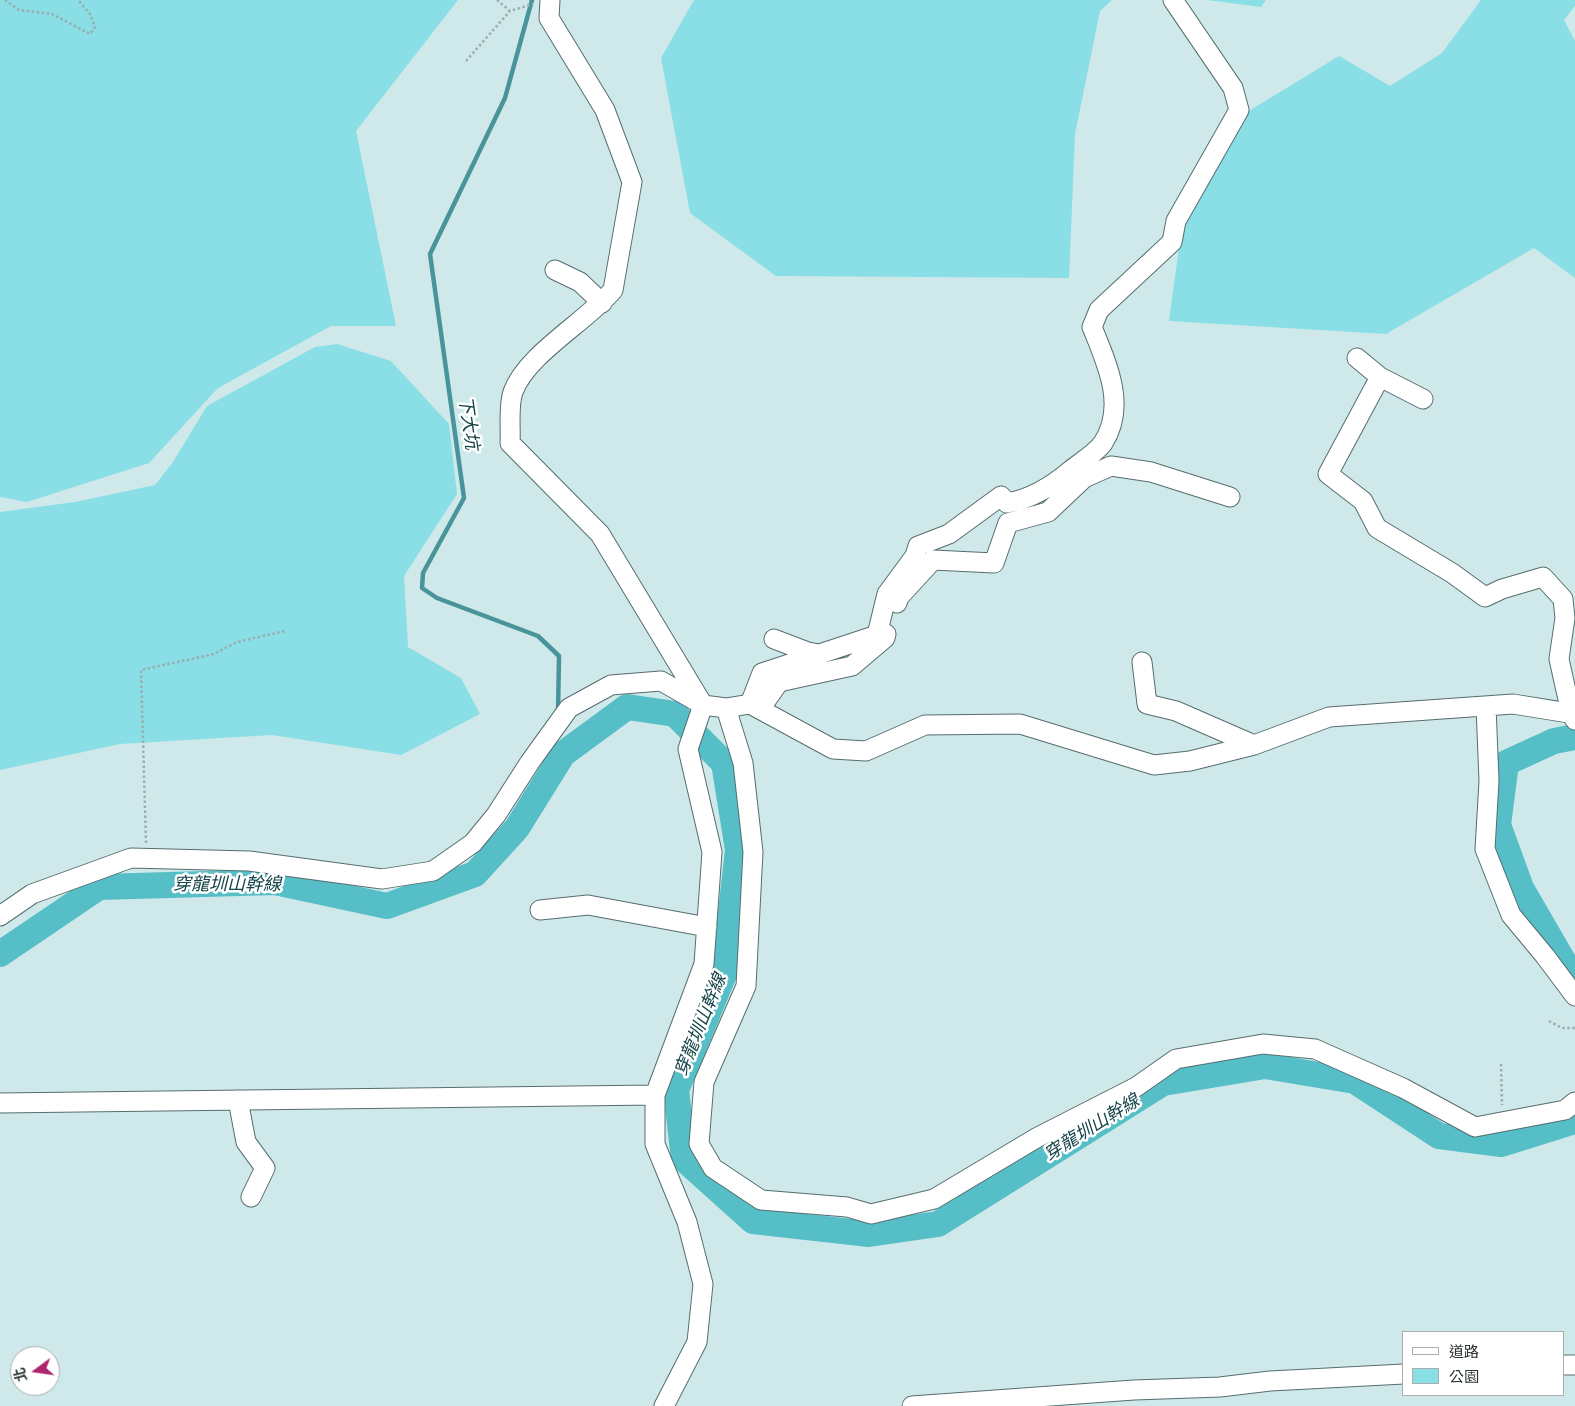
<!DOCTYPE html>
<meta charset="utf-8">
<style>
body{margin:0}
#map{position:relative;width:1575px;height:1406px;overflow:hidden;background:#cfe9eb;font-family:"Fira Sans Condensed","Noto Sans TC",sans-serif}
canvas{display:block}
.legend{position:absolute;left:1402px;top:1331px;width:162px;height:65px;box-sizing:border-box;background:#fff;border:1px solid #a9adae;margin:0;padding:6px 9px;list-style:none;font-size:15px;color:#293334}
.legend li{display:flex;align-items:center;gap:10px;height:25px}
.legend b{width:25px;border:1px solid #a9adae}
.north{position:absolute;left:10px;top:1346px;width:50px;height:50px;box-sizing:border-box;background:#fff;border:1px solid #a9adae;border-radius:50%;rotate:256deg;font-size:14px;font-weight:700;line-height:20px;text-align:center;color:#293334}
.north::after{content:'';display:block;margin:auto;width:18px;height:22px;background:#ac276e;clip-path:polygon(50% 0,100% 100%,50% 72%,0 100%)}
</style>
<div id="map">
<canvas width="1575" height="1406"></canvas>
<ul class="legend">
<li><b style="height:6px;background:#fff"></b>道路</li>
<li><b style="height:14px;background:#8adee5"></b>公園</li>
</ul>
<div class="north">北</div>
</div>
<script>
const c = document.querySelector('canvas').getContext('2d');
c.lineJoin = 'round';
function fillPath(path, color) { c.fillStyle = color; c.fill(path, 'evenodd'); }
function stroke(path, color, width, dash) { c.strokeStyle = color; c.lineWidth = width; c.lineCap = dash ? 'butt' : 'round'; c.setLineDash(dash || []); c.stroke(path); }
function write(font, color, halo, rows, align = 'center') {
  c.font = font + ' "Fira Sans Condensed","Noto Sans TC",sans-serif'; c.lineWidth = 5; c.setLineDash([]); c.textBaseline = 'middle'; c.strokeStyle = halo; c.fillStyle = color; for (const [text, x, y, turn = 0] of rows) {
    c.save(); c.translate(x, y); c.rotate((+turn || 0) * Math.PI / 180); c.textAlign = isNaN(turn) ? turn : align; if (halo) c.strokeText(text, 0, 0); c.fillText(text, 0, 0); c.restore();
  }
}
fillPath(new Path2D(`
 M0,0H458L356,131L396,326H331L218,388L149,463L27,502L0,497Z
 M694,0H1112L1100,11L1075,134L1069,278L776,276L690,213L661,58Z
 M1207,0H1266L1261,7Z
 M1481,0H1575V6L1564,20L1575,41V278L1534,248L1386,334L1169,321L1184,211L1244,114L1339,56L1390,86L1442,53Z
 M337,344L391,361L449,424L457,494L404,576L408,647L461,678L480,714L401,755L272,735L120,744L0,770V512L75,502L155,485L173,462L207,406L315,347Z`), '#8adee5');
stroke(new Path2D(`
 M532,0L505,98L430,254L464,498L423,573L422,588L437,598L538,636L559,656L558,713
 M551,774L554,740`), '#48949a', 4.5);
stroke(new Path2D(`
 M1575,737L1554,741L1506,763L1498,825L1521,888L1565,964L1575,976
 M0,954L99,887L275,882L387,906L475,874L517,828L563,754L627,707L675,714L724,763L738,850L724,974L676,1090L684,1159L753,1221L869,1234L938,1224L1163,1083L1265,1066L1355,1081L1439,1136L1501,1144L1575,1121`), '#56bec6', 26);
const minor = new Path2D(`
 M550,0L549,18L605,110L632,182L613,290C586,322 527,354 513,392C508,406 511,428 510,443L600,534L703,705L688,749L712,852L704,964L655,1095V1144L687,1222L703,1284L697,1342L664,1406
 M555,270L580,282L602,303
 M1357,358L1380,377
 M1423,399L1380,377L1328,474L1363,501L1377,528L1452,573L1485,597L1502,589L1543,577L1563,599L1565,618L1559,659L1571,713L1575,720
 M897,603L899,597L933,560L994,563L1008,523L1048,512L1084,478L1111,466L1151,472L1230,497
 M774,639L808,652L819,654
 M1142,662L1147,704L1176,711L1254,745
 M750,704L762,673L877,635L887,594L915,556L918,546L949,534L1001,496L1007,503C1032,499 1052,486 1071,470C1081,462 1096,453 1103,443C1127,406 1107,364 1092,327L1099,310L1172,242L1176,221L1239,110L1233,88L1173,0
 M1486,706L1489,781L1485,849L1511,915L1545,956L1575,996
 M726,708L743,763L753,852L746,986L704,1082L699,1144L713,1168L761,1200L847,1207L871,1214L934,1199L1038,1137L1136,1087L1176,1059L1263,1044L1315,1049L1403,1088L1475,1127L1565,1110L1575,1102
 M760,709L779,682L852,666L885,638L886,634
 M540,910L588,905L707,927
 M0,916L32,894L131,858L249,861L382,879L433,871L473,843L496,815L530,762L569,708L611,685L661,681L703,705L726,708L750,704L833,749L866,751L925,725L1020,724L1154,765L1190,761L1254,745L1329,717L1513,704L1575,714
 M238,1100L246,1142L265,1168L251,1197
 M0,1103L655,1095
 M1564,1365H1575
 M912,1406L1134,1390L1220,1387L1270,1381L1404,1374`);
stroke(minor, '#566d6f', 21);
stroke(new Path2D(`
 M5,0L19,10L52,14L90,34L95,27L90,14L78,0
 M497,0L510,11L533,4
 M466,61L510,11
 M146,843L141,670L214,654L237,642L285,631
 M1549,1021L1562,1028H1575
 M1501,1064L1502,1105`), '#99aeb0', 2.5, [2.5, 2.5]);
stroke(minor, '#fff', 19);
write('italic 18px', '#154448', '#fff', [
 ["下大坑",468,423,82],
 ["穿龍圳山幹線",227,885],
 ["穿龍圳山幹線",701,1025,-68],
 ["穿龍圳山幹線",1092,1128,-32]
]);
</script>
